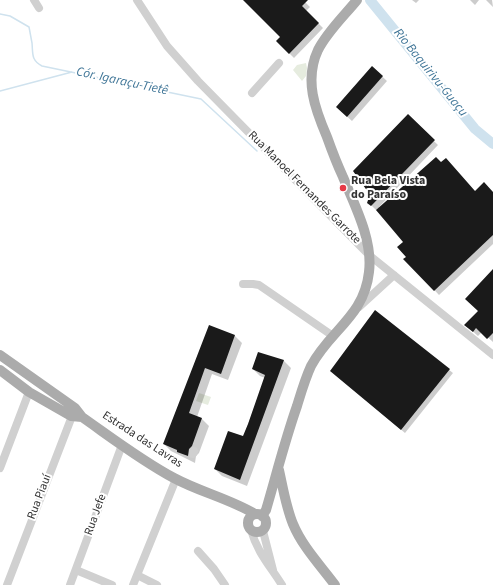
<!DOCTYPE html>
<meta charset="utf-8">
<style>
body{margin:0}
canvas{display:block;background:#fff}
</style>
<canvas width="493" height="585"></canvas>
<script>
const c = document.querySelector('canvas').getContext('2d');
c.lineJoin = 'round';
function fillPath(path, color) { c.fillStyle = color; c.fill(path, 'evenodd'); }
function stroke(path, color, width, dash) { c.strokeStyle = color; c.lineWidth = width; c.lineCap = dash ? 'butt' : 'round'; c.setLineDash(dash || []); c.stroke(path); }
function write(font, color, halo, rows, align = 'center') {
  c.font = font + ' "Source Sans 3",sans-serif'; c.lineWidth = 4; c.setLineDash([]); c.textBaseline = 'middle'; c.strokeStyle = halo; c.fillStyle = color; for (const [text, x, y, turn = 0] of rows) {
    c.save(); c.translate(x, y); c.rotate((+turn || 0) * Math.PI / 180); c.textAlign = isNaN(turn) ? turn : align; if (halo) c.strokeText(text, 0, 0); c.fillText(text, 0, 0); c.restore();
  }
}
fillPath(new Path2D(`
 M306,63L307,68L306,76L302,81L293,70L297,65Z
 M199,393L211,397L208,405L196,401Z`), '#e6ecdf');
fillPath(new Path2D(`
 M247,0H303L310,7L306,11L323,28L294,58L277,41L282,37Z
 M412,0H419L416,3Z
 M470,0H479L475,5Z
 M486,0H492L493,7Z
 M372,67L387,81L352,121L341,111Z
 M408,116L438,145L379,207L380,208L475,192L493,193V244L439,295L405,259L407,257L405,242L376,210L368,202Z
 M493,270V342L482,332L478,336L470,329L479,311Z
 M375,312L453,373L405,433L335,374Z
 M210,326L235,336L242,343L228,380L212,374L197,417L202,419L209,426L199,453L196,456L195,463L171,451L164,444Z
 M259,353L284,361L291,368L247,486L222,476L215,469L243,438L265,378L260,376L253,369Z`), '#0003');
stroke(new Path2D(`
 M0,14L10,16L29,27C30,32 31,38 32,43C33,54 31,60 42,66L201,99L257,151
 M0,91L72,72`), '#cfe2ee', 1.5);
stroke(new Path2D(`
 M370,0L475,129L493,144`), '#cfe2ee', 10);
fillPath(new Path2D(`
 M243,0H308L302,6L319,23L289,54L276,41L280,37Z
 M372,66L383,76L347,117L336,107Z
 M408,114L435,140L371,206L367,203L369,197L368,192L353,171Z
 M436,157L441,162L446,158L475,191L484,182L493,192V235L434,291L403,259L406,257L397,247L403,242L376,210Z
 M493,269V333L487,339L476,328L473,332L464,325L478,311L465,299Z
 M375,310L450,369L401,430L330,371Z
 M209,325L235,335L221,374L205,368L189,413L202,418L192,446L189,449L188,456L177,452V450L163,444Z
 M258,352L284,360L240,480L214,469L228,431L243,436L248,424L265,375L252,369Z`), '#1a1a1a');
stroke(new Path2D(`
 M34,0L39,8
 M137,0L167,46L198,81L369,255L493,355
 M252,93L279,63
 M243,284H253L259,285L333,336
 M359,307L394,275
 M193,454L194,451
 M0,468L29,392
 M251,530C257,552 270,566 282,585
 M263,531L273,570
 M198,551L214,569L225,585
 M76,570L112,585
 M137,575L157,585
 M7,585L74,411
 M70,585L122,445
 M133,585L176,479`), '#d0d0d0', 8);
stroke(new Path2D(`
 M0,355L75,408L82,417C112,438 142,461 174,478C200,492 230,499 255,514
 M0,370L29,392L71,416L82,417
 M279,470C283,488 286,507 293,524C302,546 320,565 335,585
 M248 523a9 9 0 1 1 18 0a9 9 0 1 1-18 0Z
 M262,516L266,510C276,476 285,440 297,406C301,393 305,379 311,366C330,330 364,317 369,272C373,240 355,206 343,177C337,164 332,151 327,137C315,109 304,80 318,50C327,32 344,16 357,0`), '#ababab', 10);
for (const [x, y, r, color] of [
 [343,188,4,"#e63946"]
]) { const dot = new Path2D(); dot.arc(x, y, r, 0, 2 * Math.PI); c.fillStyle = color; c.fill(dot); stroke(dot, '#fff', 1.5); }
write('bold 12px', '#333', '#fff', [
 ["Rua Bela Vista",351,181],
 ["do Paraíso",351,195]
], 'left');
write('12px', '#333', '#fff', [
 ["Rua Manoel Fernandes Garrote",304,188,45],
 ["Estrada das Lavras",142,440,33],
 ["Rua Piauí",40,497,-69],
 ["Rua Jefe",96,515,-70]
]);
write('italic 13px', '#3f7597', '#fff', [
 ["Rio Baquirivu-Guaçu",430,73,51],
 ["Cór. Igaraçu-Tietê",122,82,12]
]);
</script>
